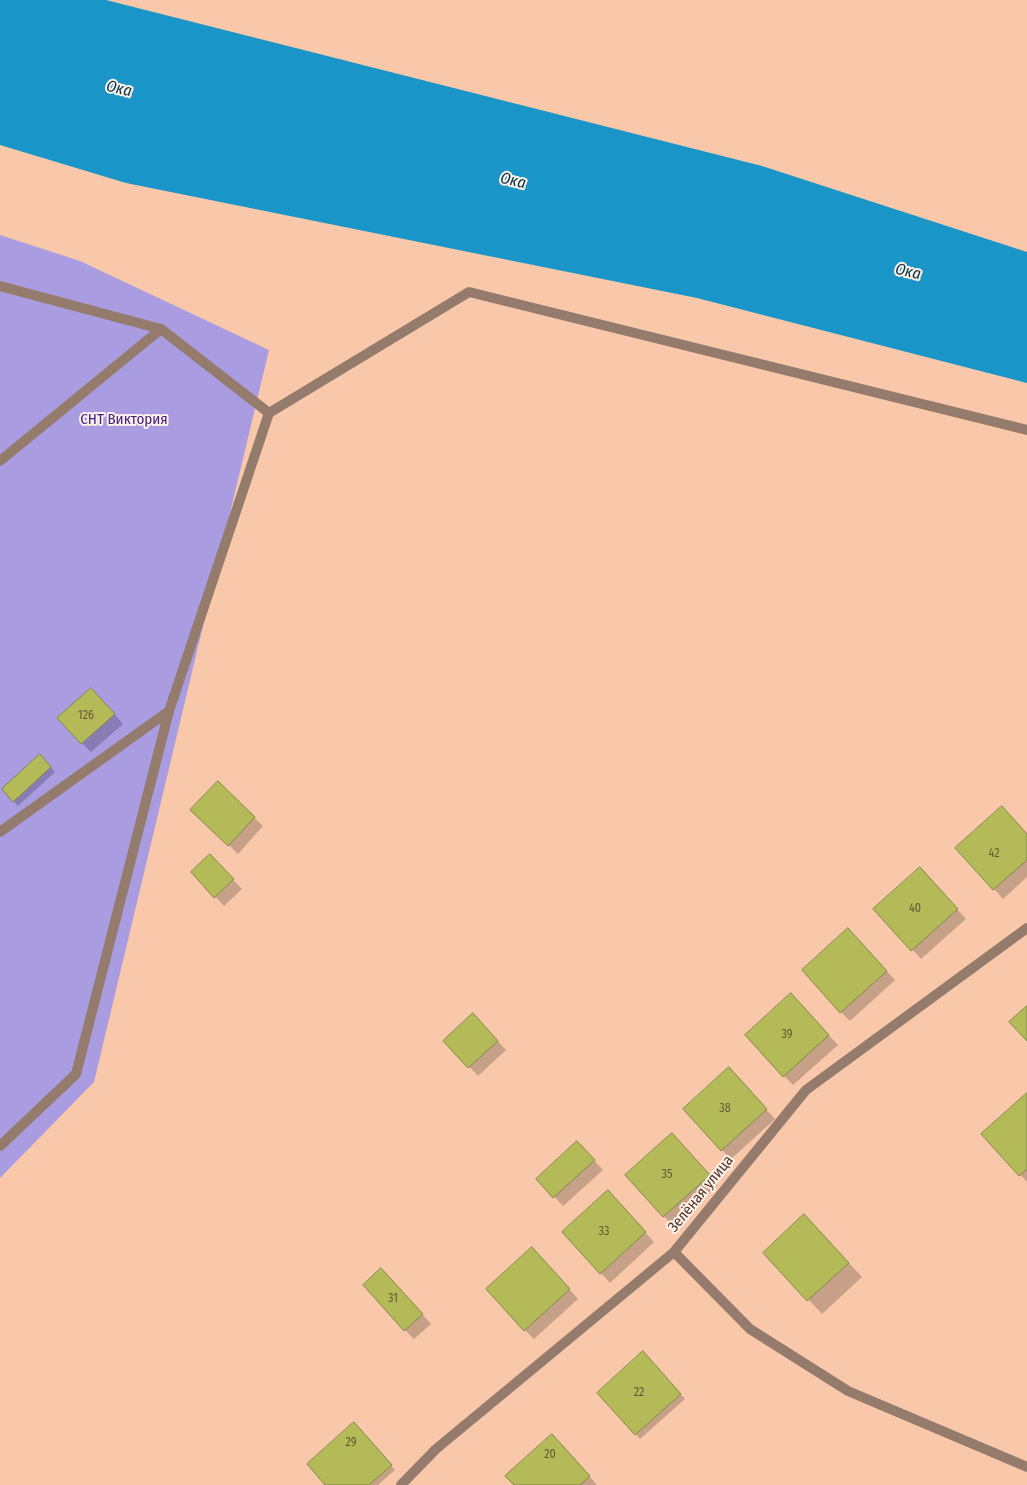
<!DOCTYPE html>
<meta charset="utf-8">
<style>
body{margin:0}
canvas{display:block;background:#f9c8aa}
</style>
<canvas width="1027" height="1485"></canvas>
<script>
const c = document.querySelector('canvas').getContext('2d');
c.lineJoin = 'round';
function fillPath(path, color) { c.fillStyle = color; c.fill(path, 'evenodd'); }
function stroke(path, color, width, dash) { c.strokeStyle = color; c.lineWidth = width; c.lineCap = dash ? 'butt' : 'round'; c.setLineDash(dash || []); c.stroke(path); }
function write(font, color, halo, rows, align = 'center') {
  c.font = font + ' "Fira Sans Condensed",sans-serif'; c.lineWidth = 4; c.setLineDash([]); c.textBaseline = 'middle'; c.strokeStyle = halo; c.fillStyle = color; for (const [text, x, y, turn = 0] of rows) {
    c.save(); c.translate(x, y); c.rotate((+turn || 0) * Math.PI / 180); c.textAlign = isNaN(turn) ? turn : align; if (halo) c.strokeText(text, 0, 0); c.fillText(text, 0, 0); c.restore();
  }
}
fillPath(new Path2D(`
 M0,235L80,261L269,350L94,1082L0,1178Z`), '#a99ce1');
fillPath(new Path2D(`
 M0,0H106L762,166L1027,252V383L697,298L126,183L0,145Z`), '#1995c7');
fillPath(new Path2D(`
 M100,698L123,724L91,752L82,743Z
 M40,756L55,772L18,806L3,789Z
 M218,783L263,826L238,854L192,810Z
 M1027,835V877L1003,899L957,848Z
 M210,856L242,889L224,906L193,873Z
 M929,878L966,919L921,959L875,909Z
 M857,939L895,980L850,1021L841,1012Z
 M800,1004L838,1045L793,1085L784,1076Z
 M482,1024L506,1050L478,1076L445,1041Z
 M738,1078L775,1119L731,1159L722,1150Z
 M1027,1095V1182L983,1134Z
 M681,1144L718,1185L673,1226L627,1175Z
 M586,1152L603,1170L563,1206L538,1179Z
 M617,1201L654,1242L610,1283L563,1232Z
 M818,1230L862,1277L822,1314L765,1253Z
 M532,1248L578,1299L534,1339L525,1330Z
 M390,1279L431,1324L414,1339L405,1330Z
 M647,1357L685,1399L640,1439L599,1393Z
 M358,1428L395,1470L378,1485H327Z
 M561,1444L597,1485H515Z`), '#0003');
const building = new Path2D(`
 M91,688L115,714L81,744L57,718Z
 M40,754L51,767L13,802L2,789Z
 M218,781L255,817L228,846L190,810Z
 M1002,806L1027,834V860L993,890L955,848Z
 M210,854L234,879L214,898L191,872Z
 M920,867L958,909L911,951L873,909Z
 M848,928L887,971L840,1013L802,970Z
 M791,993L829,1035L783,1077L745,1035Z
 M1027,1006V1041L1009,1022Z
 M473,1013L498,1041L468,1068L443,1041Z
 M729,1067L767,1109L721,1151L683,1109Z
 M1027,1093V1169L1019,1176L981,1134Z
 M672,1133L710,1175L663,1217L625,1175Z
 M577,1141L595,1160L553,1198L536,1179Z
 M608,1190L646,1232L600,1274L562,1232Z
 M804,1214L849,1263L807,1301L763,1253Z
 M532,1247L570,1289L524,1331L486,1289Z
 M381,1268L423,1314L404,1331L363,1285Z
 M643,1351L681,1394L635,1435L597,1393Z
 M354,1422L392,1465L369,1485H325L307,1464Z
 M552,1434L590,1476L580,1485H514L505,1476Z`);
fillPath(building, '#b3ba57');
stroke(building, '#838748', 1);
stroke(new Path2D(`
 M0,286L161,329L269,413
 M0,461L161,329
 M0,832L169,711
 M0,1146L76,1074L169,711L269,413L469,292L1027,430
 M674,1252L750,1329L848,1391L1027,1467
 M401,1485L436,1449L674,1252L806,1090L1027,928`), '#947b6c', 10);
write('12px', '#685733', null, [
 ["126",86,716],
 ["42",994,854],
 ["40",915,909],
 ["39",787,1035],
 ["38",725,1109],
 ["35",667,1175],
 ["33",604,1232],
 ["31",393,1299],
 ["22",639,1393],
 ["29",351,1443],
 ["20",550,1455]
]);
write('15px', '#432183', '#fef1ea', [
 ["СНТ Виктория",124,420]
]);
write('15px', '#4f3627', '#fef1ea', [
 ["Зелёная улица",701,1194,-51]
]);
write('italic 16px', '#013348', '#fef1ea', [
 ["Ока",119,89,13],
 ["Ока",513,181,13],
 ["Ока",908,272,13]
]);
</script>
